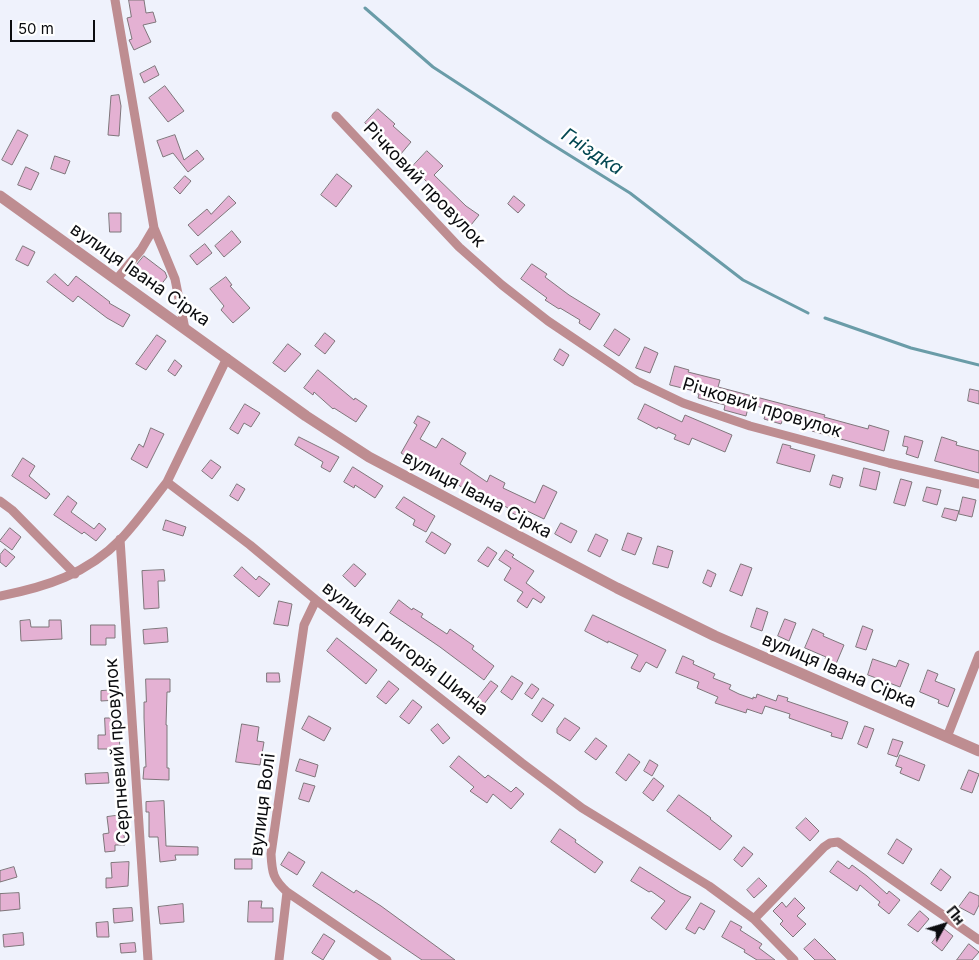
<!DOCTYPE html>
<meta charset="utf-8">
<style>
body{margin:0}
#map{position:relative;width:979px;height:960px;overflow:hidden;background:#eff2fc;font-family:Inter,sans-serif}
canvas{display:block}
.north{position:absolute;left:919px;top:900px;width:50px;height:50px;-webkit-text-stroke:4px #fff;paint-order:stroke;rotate:51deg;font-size:14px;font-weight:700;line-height:20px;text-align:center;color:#0b0c0f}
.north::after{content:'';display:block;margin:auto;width:18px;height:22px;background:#0b0c0f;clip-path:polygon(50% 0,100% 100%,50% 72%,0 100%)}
.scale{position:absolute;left:10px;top:20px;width:85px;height:22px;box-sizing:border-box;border:2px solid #0b0c0f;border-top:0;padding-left:6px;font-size:15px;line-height:18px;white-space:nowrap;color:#0b0c0f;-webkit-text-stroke:4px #fff;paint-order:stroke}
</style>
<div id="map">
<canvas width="979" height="960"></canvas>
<div class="north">Пн</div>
<div class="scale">50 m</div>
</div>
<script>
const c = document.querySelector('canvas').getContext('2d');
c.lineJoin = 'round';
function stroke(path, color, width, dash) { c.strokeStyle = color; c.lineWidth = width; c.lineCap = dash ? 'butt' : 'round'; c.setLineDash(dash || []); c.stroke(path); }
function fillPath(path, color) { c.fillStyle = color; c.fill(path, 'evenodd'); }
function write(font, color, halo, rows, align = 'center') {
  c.font = font + ' Inter,sans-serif'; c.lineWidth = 5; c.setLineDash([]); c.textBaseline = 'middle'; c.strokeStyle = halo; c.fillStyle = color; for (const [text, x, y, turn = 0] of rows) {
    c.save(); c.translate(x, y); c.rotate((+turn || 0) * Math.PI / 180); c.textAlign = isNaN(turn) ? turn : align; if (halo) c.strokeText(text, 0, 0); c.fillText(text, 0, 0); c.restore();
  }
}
stroke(new Path2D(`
 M365,8L433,67L545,140L630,193L743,280L808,313
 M825,318L911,348L979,365`), '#6a9ca8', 3);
const building = new Path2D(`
 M129,0H144L146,13L153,12L156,22L143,25L151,42L134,50L129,40L132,39L127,18L131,17Z
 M155,66L159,75L144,83L140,74Z
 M165,86L184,111L168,122L149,98Z
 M119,95L121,106L119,136L108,135L111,96Z
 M378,109L395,124L393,126L411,142L400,155L365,123Z
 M18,130L28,135L12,165L2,160Z
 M175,135L184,160L197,150L204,159L188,172L173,153L163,157L157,141Z
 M427,151L443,166L434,175L466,206L479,215L467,230L431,198L437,192L412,167Z
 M55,156L70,161L65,174L51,169Z
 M26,167L39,173L31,190L18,185Z
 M337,174L352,186L336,207L321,195Z
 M185,176L191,181L180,194L174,188Z
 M229,196L236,203L198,236L188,225L207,209L211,214Z
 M514,196L525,205L518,213L508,204Z
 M109,213H121V232H110Z
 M232,231L241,242L224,257L215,246Z
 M205,244L212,253L197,265L190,256Z
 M23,246L35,252L28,266L16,260Z
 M144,256L165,272L167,277L160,286L135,267Z
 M532,264L547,274L545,277L569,295L600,314L590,330L579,323L580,320L560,308L559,309L545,300L547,298L521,279Z
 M55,274L68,286L76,276L110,302L109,303L130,315L123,327L107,318L78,296L73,302L47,282Z
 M226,277L232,285L230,286L250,308L233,323L221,310L224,306L210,289Z
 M615,329L630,339L619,356L604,346Z
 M325,333L335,341L325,354L315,346Z
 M157,335L166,341L146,370L136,364Z
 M288,344L301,354L285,372L273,363Z
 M645,347L658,353L650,373L636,368Z
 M560,349L569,355L563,366L554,360Z
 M175,360L182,366L175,376L168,371Z
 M675,366L689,370L688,372L720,380L718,387L825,415L824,417L868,429L869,425L889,431L884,451L812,431L813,427L783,419L781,424L764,419L767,409L749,404L746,416L724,410L725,405L698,398L699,394L693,393L694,391L670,385Z
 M318,370L354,400L355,398L367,406L356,422L334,408L333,409L314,392L313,395L304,388Z
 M970,389L979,391V404L968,401Z
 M245,404L260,413L251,427L244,423L238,434L230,429Z
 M645,404L682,422L685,415L732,435L725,452L692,438L689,445L674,439L676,435L658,427L657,429L638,419Z
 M418,416L430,422L420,439L436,448L442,438L466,453L460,464L487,482L490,475L505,483L503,488L535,503L543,485L557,492L544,519L521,508L518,516L507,510L508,508L473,489L470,493L450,479L449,481L433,470L432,472L401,453L417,425L414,423Z
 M151,428L164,434L147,468L131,459L139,444L143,447Z
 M905,436L923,441L918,458L906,454L908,447L903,446Z
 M299,437L339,457L330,472L321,467L323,462L295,445Z
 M942,437L957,442L956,445L979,451V473L935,461Z
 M783,444L791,446L790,448L815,455L810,472L777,463Z
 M23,458L35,466L29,476L50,494L46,499L12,476Z
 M211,460L221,467L212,479L202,471Z
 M353,467L383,486L375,498L355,485L354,488L344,482Z
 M864,468L880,472L876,490L860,486Z
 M833,475L843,478L840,488L830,485Z
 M901,479L912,482L905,506L894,503Z
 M237,484L245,489L238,501L230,496Z
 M927,487L941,490L937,505L923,501Z
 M68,496L77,503L71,512L94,529L99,523L106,529L96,541L84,532L82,534L54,515Z
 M404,497L435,516L426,532L413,525L415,520L396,508Z
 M963,497L976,500L972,517L959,514Z
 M945,508L959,511L956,521L942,517Z
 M166,520L186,527L183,536L163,530Z
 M561,523L577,531L571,543L555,534Z
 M10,528L21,537L12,550L0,541Z
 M432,532L451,544L445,554L426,542Z
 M628,533L642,538L635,555L622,550Z
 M596,534L608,540L600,557L588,551Z
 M658,546L673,551L668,568L653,564Z
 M488,547L497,553L488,567L478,561Z
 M5,549L15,557L6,567L0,562V555Z
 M506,550L514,555L512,557L534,571L526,583L545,597L541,603L533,598L527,608L517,601L523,592L504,580L511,568L499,560Z
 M354,564L366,574L355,587L343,576Z
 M741,564L752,568L742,596L730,591Z
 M242,567L256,580L259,576L270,584L259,597L234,576Z
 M164,570L165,581H158L159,608L144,609L142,571Z
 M708,570L716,574L711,587L703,583Z
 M399,600L412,610L413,608L423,614L421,617L447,634L450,629L474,646L472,649L494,666L484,680L440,647L390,613Z
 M279,601L292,604L288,626L274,624Z
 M757,608L768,612L762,631L751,627Z
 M593,615L666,650L657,668L646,662L640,672L631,668L638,655L608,641V643L585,631Z
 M785,619L796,623L789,641L778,636Z
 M30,620L31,627H49V620H61L62,639L21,641L20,621Z
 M91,625H115V638H106V645H91Z
 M863,626L873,630L866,650L856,647Z
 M167,628L168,642L144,644L143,630Z
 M813,629L824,634L823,636L844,645L836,664L825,659L826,657L805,648Z
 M337,638L377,670L366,684L327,651Z
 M683,656L694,661L693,664L715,674L713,678L731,685L729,689L739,694L753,699V697L756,698L757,694L776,701L778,695L788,698L787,701L848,722L842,739L831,736L832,733L789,718L790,714L765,706L762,714L747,709L746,713L715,703L718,697L697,688L699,682L676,673Z
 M873,659L896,667L899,660L909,664L900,687L868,675Z
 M928,670L938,674L935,681L955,689L948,707L938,703L939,700L920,692Z
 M267,673H279L280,682H267Z
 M512,676L523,683L512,700L501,692Z
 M146,679H170V692H167L166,725H167V768H169V780L143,779L144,767H146L144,718V702H146Z
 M389,681L399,689L386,704L377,697Z
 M491,681L498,686L484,704L477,699Z
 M532,684L539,689L532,699L525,694Z
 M117,690V700L101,701V691Z
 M543,698L554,705L542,722L532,715Z
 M413,700L422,707L409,724L400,717Z
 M309,716L331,728L324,741L302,729Z
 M105,718H118L120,749H98V735H105Z
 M565,718L580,728L570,741L557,733V729Z
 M242,724L259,727L257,741L264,742L260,765L236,762Z
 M438,724L450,738L443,744L431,730Z
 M865,726L874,729L867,748L858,744Z
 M596,738L607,746L596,760L585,752Z
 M893,739L903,742L897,757L888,754Z
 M629,754L640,762L626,781L616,773Z
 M900,755L925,765L919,781L900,773L902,768L896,766Z
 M459,756L485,778L488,775L511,792L516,787L524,794L511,809L493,794L487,803L470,791L474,787L450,767Z
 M300,759L318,765L315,777L296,771Z
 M650,760L658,765L652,776L644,771Z
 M969,770L979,774L972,793L961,789Z
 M108,773L109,783L86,784L85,774Z
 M654,778L664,786L653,801L643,793Z
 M304,783L315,786L309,802L299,799Z
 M679,795L711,818L710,819L732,836L720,850L667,811Z
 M164,801L166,846L198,847V855H175L176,860L160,862L158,837H149V812H146V802Z
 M122,815L125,845H115V851L105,852L103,834L109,833L107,817Z
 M806,818L819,831L810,841L796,828Z
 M560,829L576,840L575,842L603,862L595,873L551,842Z
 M897,839L912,849L903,864L888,854Z
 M744,847L753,854L742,867L734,860Z
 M289,852L305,862L297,875L281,865Z
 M235,859H252V869H235Z
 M838,861L849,869L852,865L867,876L887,894L889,891L900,900L889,914L878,905L880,902L860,885L857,891L830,872Z
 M129,862L128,886L106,888V878H112L111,863Z
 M14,867L17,877L0,882V871Z
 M640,867L681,893L691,897L666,930L651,918L665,901L651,891L649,892L631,881Z
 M941,869L951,877L941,891L931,884Z
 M322,872L354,893L356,890L381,906L455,960H422L313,886Z
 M759,878L767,886L754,898L747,890Z
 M970,892L979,896V905L974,915L959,907Z
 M19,893L20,909L0,911V894Z
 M795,898L805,908L797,916L806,924L793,937L780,924L783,921L773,911L782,902L786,907Z
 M249,901H262L261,908H273V922H248Z
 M701,903L715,911L704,930L699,927L695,934L686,929Z
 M183,904L184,922L160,924L158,907Z
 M132,908L133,921L114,923L113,909Z
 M920,911L929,919L918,932L908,925Z
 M731,921L742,927L740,930L762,944L759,948L775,960H757L744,952L745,950L722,937Z
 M108,922L109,937H97L96,923Z
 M943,928L953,936L942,951L932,943Z
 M23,933L24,945L4,947L3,935Z
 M324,934L335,941L323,960L312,953Z
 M815,939L836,960H815L804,949Z
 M135,943L136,952L121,953L120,944Z
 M969,944L979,952L972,960H957Z`);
fillPath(building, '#e4b1d3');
stroke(building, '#7f767b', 1);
stroke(new Path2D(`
 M115,0L154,228L175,279L185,329
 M336,116L459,247L502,285L548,321L637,381L683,403L750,426L889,463L979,484
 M116,280L141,250L154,228
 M167,482L227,358
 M0,501L12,510L75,574
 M120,539L148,960
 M0,596C46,587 87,574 121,539C137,522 152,501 167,482L250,545L316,600L522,763L582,808L709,886L754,919L794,960
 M316,600L304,625L271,854C272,873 273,879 287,892L387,960
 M947,737L979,655
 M754,919L824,847L830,843L838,842L979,940
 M279,960L287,892`), '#be8d91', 9);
stroke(new Path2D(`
 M0,196L306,416L369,457L617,588L715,636L979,751`), '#be8d91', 11);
write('18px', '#0b0c0f', '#fff', [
 ["Річковий провулок",424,185,46],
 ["вулиця Івана Сірка",140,275,35],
 ["Річковий провулок",762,408,17],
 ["вулиця Івана Сірка",477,495,28],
 ["вулиця Григорія Шияна",405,649,38],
 ["вулиця Івана Сірка",839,671,23],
 ["Серпневий провулок",118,751,-94],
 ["вулиця Волі",263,805,-83]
]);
write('italic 19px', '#034752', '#fff', [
 ["Гніздка",592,152,33]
]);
</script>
